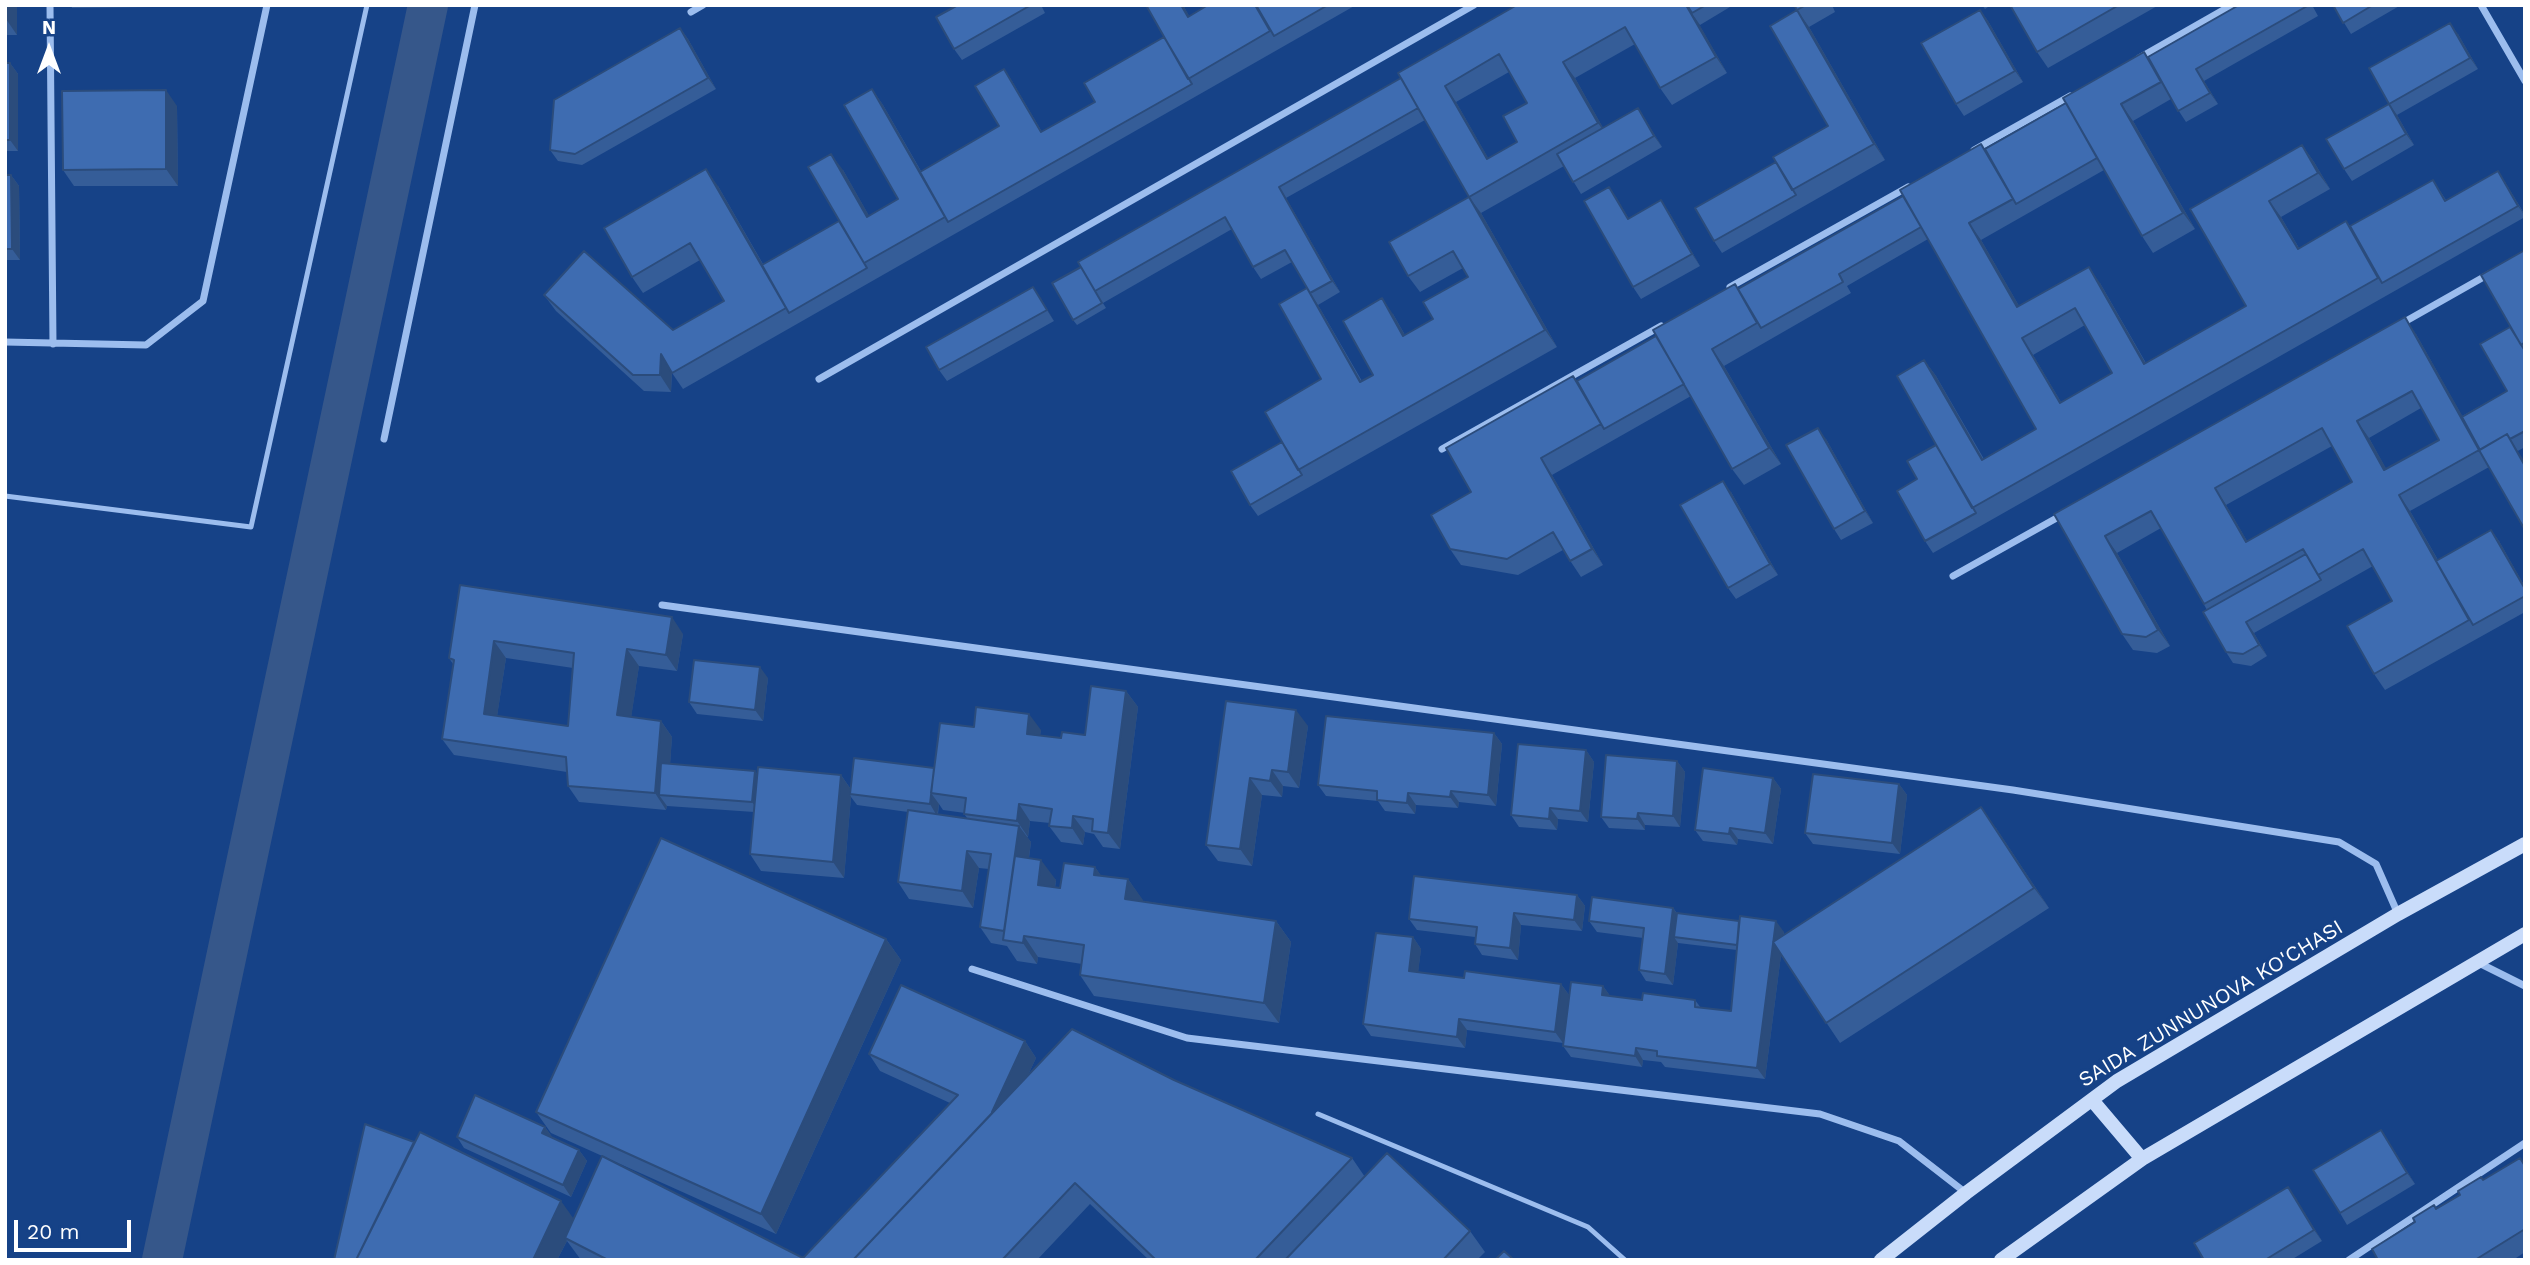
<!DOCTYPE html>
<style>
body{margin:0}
#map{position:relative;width:2530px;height:1265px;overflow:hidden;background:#164287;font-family:"Work Sans",sans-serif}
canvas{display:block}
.frame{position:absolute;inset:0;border:7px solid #fff;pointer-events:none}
.north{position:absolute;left:14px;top:14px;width:70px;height:70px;-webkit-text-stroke:5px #164287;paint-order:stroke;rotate:0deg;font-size:19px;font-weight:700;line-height:28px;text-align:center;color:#fff}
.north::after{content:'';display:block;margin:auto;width:24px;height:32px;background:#fff;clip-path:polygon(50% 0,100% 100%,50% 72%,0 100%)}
.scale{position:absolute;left:14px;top:1220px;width:117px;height:32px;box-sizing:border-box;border:4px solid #fff;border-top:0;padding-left:9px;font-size:21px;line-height:24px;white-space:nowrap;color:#fff;-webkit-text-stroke:5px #164287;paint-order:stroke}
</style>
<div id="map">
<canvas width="2530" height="1265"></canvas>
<div class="frame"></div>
<div class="north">N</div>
<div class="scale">20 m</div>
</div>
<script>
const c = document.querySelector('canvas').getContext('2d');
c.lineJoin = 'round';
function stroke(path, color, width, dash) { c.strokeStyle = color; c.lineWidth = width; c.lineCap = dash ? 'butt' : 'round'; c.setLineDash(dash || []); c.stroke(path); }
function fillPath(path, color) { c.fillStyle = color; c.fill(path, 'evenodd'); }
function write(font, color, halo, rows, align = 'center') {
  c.font = font + ' "Work Sans",sans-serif'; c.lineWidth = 6; c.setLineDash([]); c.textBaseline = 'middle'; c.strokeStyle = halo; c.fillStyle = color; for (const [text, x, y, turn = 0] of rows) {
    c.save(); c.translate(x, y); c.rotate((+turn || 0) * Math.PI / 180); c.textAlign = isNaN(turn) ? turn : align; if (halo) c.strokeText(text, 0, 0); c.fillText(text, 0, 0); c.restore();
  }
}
stroke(new Path2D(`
 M162,1260L428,5`), '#36578a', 40);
stroke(new Path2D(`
 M5,496L251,527L367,5
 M1318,1114L1588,1227L1625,1260`), '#9cbdee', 5);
stroke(new Path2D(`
 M50,5L53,344
 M2481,5L2525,81
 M691,12L703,5
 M2139,58L2232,5
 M1974,150L2070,96
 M1730,287L1908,187
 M2399,325L2489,274
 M5,342L146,345L203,301L267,5
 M819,379L1474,5
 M384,439L475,5
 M1442,449L1661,326
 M1953,576L2062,515
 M662,605L2013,790L2339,842L2376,864L2398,914
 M2479,963L2525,986
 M972,969L1187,1038L1820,1114L1899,1141L1966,1193
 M2349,1260L2525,1143`), '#9cbdee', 7);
stroke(new Path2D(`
 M2092,1100L2142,1159
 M1881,1260L1966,1193L2117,1081L2398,914L2525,844
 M2001,1260L2142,1159L2525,934`), '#c9dcfa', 14);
fillPath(new Path2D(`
 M5,5H17V35H5Z
 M71,5H236V6L72,8Z
 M958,5H1041L1045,13L962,60L954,49Z
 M1146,5H1183L1189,16L1208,5H1356L683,389L672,373L671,392L644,391L556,311L544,295L673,330L724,301L700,260L643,293L632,277L718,186L763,264L839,221L843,170L869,216L898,199L872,89L883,105L921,171L999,126L1004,69L1012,81L1042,132L1095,102L1164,37Z
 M1517,5H1729L1730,7L1700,25L1698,23L1727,73L1672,105L1660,88L1635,44L1575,78L1603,128L1638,108L1662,147L1581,194L1564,166L1481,213L1557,347L1258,516L1250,505L1282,442L1321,379L1307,288L1292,262L1261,279L1253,267L1232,229L1103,303L1101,300L1106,308L1077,325L1073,320L1081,267L1401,78ZM1509,72L1527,103L1517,142L1488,158L1456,102ZM1425,120L1469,197L1408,276L1420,292L1463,268L1468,277L1433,319L1405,335L1393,314L1373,375L1362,381L1318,305L1340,292L1286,198Z
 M1794,5H1832L1835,12L1809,27L1885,160L1722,253L1714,241L1776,162L1828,126L1797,10Z
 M1982,5H1991L1985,9Z
 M2010,5H2159L2048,68L2037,52Z
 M2239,5H2312L2318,16L2204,81L2218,104L2186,122L2171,99L2133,121L2195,229L2153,253L2142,236L2104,170L1981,240L2019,306L2100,283L2146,363L2246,306L2190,209L2302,145L2314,162L2330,189L2281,217L2299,248L2346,221L2350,226L2433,180L2446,200L2505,182L2525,215V217L1933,553L1925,541L1917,479L1936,445L1924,360L1936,376L1984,459L2036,429L1928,239L1847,286L1851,293L1724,366L1781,464L1744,485L1732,469L1691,396L1552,475L1603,565L1581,577L1563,550L1518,575L1461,565L1450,549L1471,492L1577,381ZM2085,325L2112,373L2061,402L2033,355Z
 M2333,5H2401L2351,34Z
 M1980,10L1988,21L2023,82L1964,116L1956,104Z
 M680,28L688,39L716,89L582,165L558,161L550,150Z
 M2458,34L2478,69L2397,115L2414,145L2352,181L2344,169L2389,104Z
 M5,63H10L18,74V151H5Z
 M177,106L178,186H74L63,170Z
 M5,175H11L19,186L20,260H5Z
 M1609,187L1629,219L1669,212L1700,266L1641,299L1633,287Z
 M2525,250V447L2410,511L2438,560L2491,530L2499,541L2525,587V612L2385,690L2374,674L2392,601L2373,566L2254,633L2267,656L2251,666L2233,663L2226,652L2207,610L2161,528L2117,553L2170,646L2157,653L2133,650L2122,634L2054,514L2416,334L2462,416L2507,391L2510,327ZM2421,408L2439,440L2386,469L2369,438ZM2332,446L2352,482L2247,541L2226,505Z
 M1033,287L1054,321L947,381L939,370Z
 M1826,439L1873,523L1841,540L1834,529Z
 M1731,492L1778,575L1736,599L1728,588Z
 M460,585L683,634L677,671L639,666L631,717L661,721L672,737L670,764L755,771L757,774L841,775L850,788L934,768L974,727L1041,730L1040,735L1061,738L1085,735L1126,691L1138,707L1120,849L1103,847L1094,834L1085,832L1083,845L1061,842L1049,826L1050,823L1030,821L1028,837H1027L1031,842L1029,858L1056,880L1055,888H1060L1095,867L1101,876L1128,879L1143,901L1276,921L1291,942L1279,1023L1094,996L1080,975L1082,964L1038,957L1037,964L1017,961L1007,946L991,943L980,927L989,869L979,868L973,908L909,899L898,882L908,812L857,805L851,797L844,878L761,871L750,854L754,812L667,806L666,810L579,802L568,786L567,772L454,755L442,739L453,664L449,658ZM506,658L573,668L568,726L497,716ZM939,804L943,810L965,813L964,814L968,819L938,814Z
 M768,678L763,721L697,714L689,702Z
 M1226,701L1308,726L1299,788L1283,786L1282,797L1262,795L1252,866L1218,861L1206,845Z
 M1494,733L1502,744L1496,806L1459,802L1458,808L1416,805L1415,814L1385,811L1378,801L1326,796L1318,785Z
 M1586,750L1594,762L1588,822L1558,819L1557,830L1519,827L1511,815Z
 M1677,761L1685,772L1680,827L1645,825V830L1609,828L1601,817Z
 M1773,778L1781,789L1773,844L1738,839L1737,845L1703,841L1695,830Z
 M1899,784L1907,795L1900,854L1813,844L1805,833Z
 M1996,828L2049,908L1840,1043L1781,955L1765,1079L1665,1067L1661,1062L1643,1060L1642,1067L1571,1057L1563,1046L1603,986L1610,996L1642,1000H1695L1701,1008L1731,1011L1737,950L1678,943L1673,985L1646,981L1639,970L1643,938L1597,932L1589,921L1673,908L1677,913L1784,932V935Z
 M1577,895L1585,906L1582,931L1521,925L1518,960L1482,955L1475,944V937L1417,930L1409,919Z
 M1413,937L1421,949L1418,972L1464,978L1561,984L1569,995L1563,1043L1467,1030L1465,1048L1371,1036L1363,1024Z
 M886,939L901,960L776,1234L551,1133L536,1112Z
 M1025,1041L1036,1058L1028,1075L1174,1080L1352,1158L1365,1177L1470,1231L1485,1252L1477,1260H1149L1090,1204L1037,1260H581L567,1241L557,1260H334L574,1219L803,1258L950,1103L880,1071L869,1054Z
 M545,1127L552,1137L579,1150L587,1161L571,1197L464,1148L457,1137Z
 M2388,1141L2415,1184L2347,1225L2340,1213Z
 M2525,1165V1252L2513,1260H2378L2436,1209L2483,1180Z
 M2288,1187L2322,1241L2291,1260H2204Z`), '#355d98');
fillPath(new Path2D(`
 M6,5H17V35L6,19Z
 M1181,5H1183L1199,33L1188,17Z
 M1686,5L1698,22L1727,73L1716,57Z
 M1797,10L1809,27L1885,160L1874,144Z
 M1980,10L1988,21L2023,82L2015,71Z
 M2450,23L2458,34L2478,69L2470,58Z
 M680,28L688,39L716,89L708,78Z
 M1563,62L1575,78L1610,140L1598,123Z
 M10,63L18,74V151L10,140Z
 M1004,69L1012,81L1048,144L1041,132Z
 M2196,69L2204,81L2218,104L2210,93Z
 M1445,86L1456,102L1498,175L1487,159Z
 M872,89L883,105L949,221L948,222Z
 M166,90L177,106L178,186L166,169Z
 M2121,104L2133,121L2195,229L2183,213Z
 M2389,104L2397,115L2414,145L2406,134Z
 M1638,108L1646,120L1662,147L1654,136Z
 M2302,145L2314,162L2330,189L2318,173Z
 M831,154L843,170L879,233L867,217Z
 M706,169L718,186L790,312L789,313Z
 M2498,171L2505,182L2525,216L2518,206Z
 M11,175L19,186L20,260L12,249Z
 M1279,187L1286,198L1340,292L1332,281Z
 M1609,187L1617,198L1636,231L1628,219Z
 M1469,197L1481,213L1557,347L1545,330Z
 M1661,200L1669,212L1700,266L1692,254Z
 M2269,201L2281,217L2309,266L2298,249Z
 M1969,223L1981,240L2029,323L2017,307Z
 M2089,267L2100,283L2155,380L2144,364Z
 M1033,287L1041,298L1054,321L1047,310Z
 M1307,288L1318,305L1371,399L1360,382Z
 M1382,298L1393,314L1415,353L1403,336Z
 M2405,317L2416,334L2484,454L2479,450Z
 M2022,338L2033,355L2071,419L2060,403Z
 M1712,349L1724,366L1781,464L1769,448Z
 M661,354L672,370L671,392L660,375Z
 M1924,360L1936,376L1993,477L1982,460Z
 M2357,421L2369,438L2396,486L2384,470Z
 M1818,428L1826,439L1873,523L1865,511Z
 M2507,434L2525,462V466Z
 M1541,458L1552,475L1603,565L1592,549Z
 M1723,481L1731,492L1778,575L1770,564Z
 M2215,488L2226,505L2257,558L2246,542Z
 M2399,495L2410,511L2474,624L2473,625Z
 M2491,530L2499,541L2525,587V589Z
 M2105,536L2117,553L2170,646L2158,630Z
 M672,617L683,634L677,671L666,655Z
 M2246,622L2254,633L2267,656L2259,645Z
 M494,641L506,658L495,730L484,714Z
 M627,649L639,666L629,732L617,715Z
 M760,667L768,678L763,721L755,710Z
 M1126,691L1138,707L1120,849L1108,833Z
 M1296,710L1308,726L1299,788L1288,772Z
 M1029,714L1041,730L1038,750L1027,734Z
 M661,721L672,737L668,795H659L667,806L666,810L655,793Z
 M1494,733L1502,744L1496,806L1488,795Z
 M1586,750L1594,762L1588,822L1580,811Z
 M1677,761L1685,772L1680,827L1673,816Z
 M1272,770L1283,786L1282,797L1270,781Z
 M755,771L763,782L760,813L752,802Z
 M841,775L852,791L850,794L851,797L844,878L833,862Z
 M1250,778L1262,795L1252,866L1240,849Z
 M1773,778L1781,789L1773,844L1765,833Z
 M1899,784L1907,795L1900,854L1892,843Z
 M1451,791L1459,802L1458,808L1450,797Z
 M931,793L939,804L937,816L930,804Z
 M1408,793L1416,805L1415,814L1407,803Z
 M1019,804L1030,821L1028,837L1017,821Z
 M1981,807L1996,828L2049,908L2034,888Z
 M1550,808L1558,819L1557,830L1549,819Z
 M1638,813L1645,825V830L1637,819Z
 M1073,816L1085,832L1083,845L1072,828Z
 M1019,826L1031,842L1017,942L1004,931Z
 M1730,828L1738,839L1737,845L1729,834Z
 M967,851L979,868L973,908L962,891Z
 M1041,860L1056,880L1052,906L1038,885Z
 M1095,867L1110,888L1094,875Z
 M1128,879L1143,900L1140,919L1125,899Z
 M1577,895L1585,906L1582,931L1574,920Z
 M1673,908L1681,919L1674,937L1678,943L1673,985L1665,974Z
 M1514,913L1521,925L1518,960L1510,948Z
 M1276,921L1291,942L1279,1023L1264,1003Z
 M1776,921L1784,932L1765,1079L1757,1068Z
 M1024,936L1038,957L1037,964L1023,943Z
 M1413,937L1421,949L1417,982L1409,971Z
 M886,939L901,960L776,1234L761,1214Z
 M1561,984L1569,995L1563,1043L1555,1032Z
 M1603,986L1611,997L1602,995Z
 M1459,1019L1467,1030L1465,1048L1457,1037Z
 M1025,1041L1036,1058L1005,1124L992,1112Z
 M1636,1048L1643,1060L1642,1067L1635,1056Z
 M545,1127L553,1138L542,1133Z
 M2381,1130L2388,1141L2415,1184L2407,1173Z
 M579,1150L587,1161L571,1197L563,1185Z
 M2288,1187L2296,1198L2322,1241L2314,1230Z
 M561,1201L576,1222L565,1238L567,1241L557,1260H533Z`), '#2b4c7c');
const building = new Path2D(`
 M958,5H1031L954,49L936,17Z
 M1146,5H1181L1188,17L1208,5H1255L1270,31L1188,79Z
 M1256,5H1328L1274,36Z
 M1517,5H1686L1716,57L1660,88L1625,27L1563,62L1598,123L1469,197L1545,330L1298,470L1265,412L1321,379L1279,304L1307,288L1360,382L1373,375L1343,321L1382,298L1403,336L1433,319L1423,302L1468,277L1453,251L1408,276L1389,242L1469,197L1398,73ZM1499,54L1527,103L1503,116L1517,142L1487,159L1445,86Z
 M1687,5H1706L1692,13Z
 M1794,5H1806L1797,10Z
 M2010,5H2119L2037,52Z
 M2239,5H2309L2196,69L2210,93L2178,111L2148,57Z
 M2333,5H2373L2343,23Z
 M1797,10L1874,144L1792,190L1773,157L1828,126L1770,26Z
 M1980,10L2015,71L1956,104L1921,43Z
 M2450,23L2470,58L2389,104L2369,68Z
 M680,28L708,78L575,154L550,150L554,100Z
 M1164,37L1192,84L948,222L920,172L999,126L975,86L1004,69L1041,132L1095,102L1084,83Z
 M2144,52L2161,82L2121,104L2183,213L2142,236L2063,98Z
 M5,63H10V140H5Z
 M1401,78L1418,108L1279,187L1332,281L1310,293L1285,250L1253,267L1225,217L1095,291L1078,262Z
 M872,89L945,217L864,263L808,167L831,154L867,217L898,199L844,105Z
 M166,90V169L63,170L62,91Z
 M2066,103L2097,158L2016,204L1985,149Z
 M2389,104L2406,134L2344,169L2326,139Z
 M1638,108L1654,136L1573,182L1557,154Z
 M1981,144L2013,199L1969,223L2017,307L2089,267L2144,364L2246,306L2190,209L2302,145L2318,173L2269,201L2298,249L2346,221L2378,278L1972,508L1897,376L1924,360L1982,460L2036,429L1900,190ZM2075,308L2112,373L2060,403L2022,338Z
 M1776,162L1796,195L1714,241L1695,208Z
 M706,169L786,308L672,373L661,354L660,375H633L544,295L584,251L673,330L724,301L690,243L632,277L604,228Z
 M2498,171L2518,206L2382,283L2350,226L2433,180L2445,201Z
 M5,175H11L12,249H5Z
 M1609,187L1628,219L1661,200L1692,254L1633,287L1584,201Z
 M1903,196L1921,227L1839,274L1843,282L1761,328L1738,289Z
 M839,221L867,268L789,313L762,265Z
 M2525,250V342L2521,345L2481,275Z
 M1081,267L1102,303L1073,320L1052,283Z
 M1735,284L1757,323L1712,349L1769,448L1732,469L1653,330Z
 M1033,287L1047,310L939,370L926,347Z
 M2405,317L2479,450L2399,495L2469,620L2374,674L2347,626L2392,601L2363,549L2318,575L2303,549L2204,604L2151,511L2105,536L2158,630L2146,637L2122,634L2054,514ZM2412,391L2439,440L2384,470L2357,421ZM2322,428L2352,482L2246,542L2215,488Z
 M2510,327L2525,351V431L2510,439L2507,434L2480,450L2462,417L2507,391L2480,344Z
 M1656,336L1684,384L1604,429L1577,381Z
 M1573,376L1601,424L1541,458L1592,549L1570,561L1553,532L1507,559L1450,549L1431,515L1471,492L1446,448Z
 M1818,428L1865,511L1834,529L1786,445Z
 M2507,434L2525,466V530L2479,450Z
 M1282,442L1302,475L1250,505L1231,471Z
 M1936,445L1976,513L1925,541L1897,491L1917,479L1907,461Z
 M1723,481L1770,564L1728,588L1680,505Z
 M2491,530L2525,589V596L2473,625L2436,561Z
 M2306,554L2321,580L2246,622L2259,645L2243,654L2226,652L2203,612Z
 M460,585L672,617L666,655L627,649L617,715L661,721L655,793L568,786L566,757L442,739L454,660L449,658ZM494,641L574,653L568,726L484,714Z
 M694,660L760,667L755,710L689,702Z
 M1091,686L1126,691L1108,833L1092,831L1093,819L1073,816L1072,828L1049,826L1052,809L1019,804L1017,821L964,814L966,798L931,793L940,723L974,727L976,707L1029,714L1027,734L1061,738L1062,732L1085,735Z
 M1226,701L1296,710L1288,772L1272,770L1270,781L1250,778L1240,849L1206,845Z
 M1326,716L1494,733L1488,795L1451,791L1450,797L1408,793L1407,803L1377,800V791L1318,785Z
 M1518,744L1586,750L1580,811L1550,808L1549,819L1511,815Z
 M1606,755L1677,761L1673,816L1638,813L1637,819L1601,817Z
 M854,758L934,768L930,804L850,794Z
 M661,763L755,771L752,802L659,795Z
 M758,767L841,775L833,862L750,854Z
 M1703,768L1773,778L1765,833L1730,828L1729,834L1695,830Z
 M1813,774L1899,784L1892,843L1805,833Z
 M1981,807L2034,888L1826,1023L1773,942Z
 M908,810L1019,826L1004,931L980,927L991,854L967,851L962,891L898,882Z
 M661,838L886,939L761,1214L536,1112Z
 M1015,856L1041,860L1038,885L1060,888L1064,863L1095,867L1094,875L1128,879L1125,899L1276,921L1264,1003L1080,975L1084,945L1024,936L1023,943L1003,940Z
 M1414,876L1577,895L1574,920L1514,913L1510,948L1475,944L1477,927L1409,919Z
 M1592,897L1673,908L1665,974L1639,970L1644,928L1589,921Z
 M1677,913L1739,921L1737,945L1674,937Z
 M1740,916L1776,921L1757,1068L1657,1056V1051L1636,1048L1635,1056L1563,1046L1571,982L1603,986L1602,995L1642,1000L1643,993L1695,1000V1007L1731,1011Z
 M1376,933L1413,937L1409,971L1464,978L1465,971L1561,984L1555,1032L1459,1019L1457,1037L1363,1024Z
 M901,985L1025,1041L992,1112H993L853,1260H807L803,1258L958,1095L869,1054Z
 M1072,1029L1174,1080L1352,1158L1255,1260H1156L1075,1183L1002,1260H853Z
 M475,1095L545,1127L542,1133L579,1150L563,1185L457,1137Z
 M365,1124L414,1142L356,1260H334Z
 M2381,1130L2407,1173L2340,1213L2313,1170Z
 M420,1132L561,1201L533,1260H356Z
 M1387,1153L1470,1231L1443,1260H1285Z
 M602,1156L807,1260H608L565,1238Z
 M2520,1158L2525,1166V1229L2475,1260H2378L2372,1249L2415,1222L2413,1218L2434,1205L2436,1209L2460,1195L2458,1191L2481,1177L2483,1180Z
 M2288,1187L2314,1230L2265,1260H2204L2194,1243Z
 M1504,1251L1514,1260H1495Z`);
fillPath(building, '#3e6cb1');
stroke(building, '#2b4c7c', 2);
write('21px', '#fff', '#164287', [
 ["SAIDA ZUNNUNOVA KO'CHASI",2211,1004,-31]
]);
</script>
